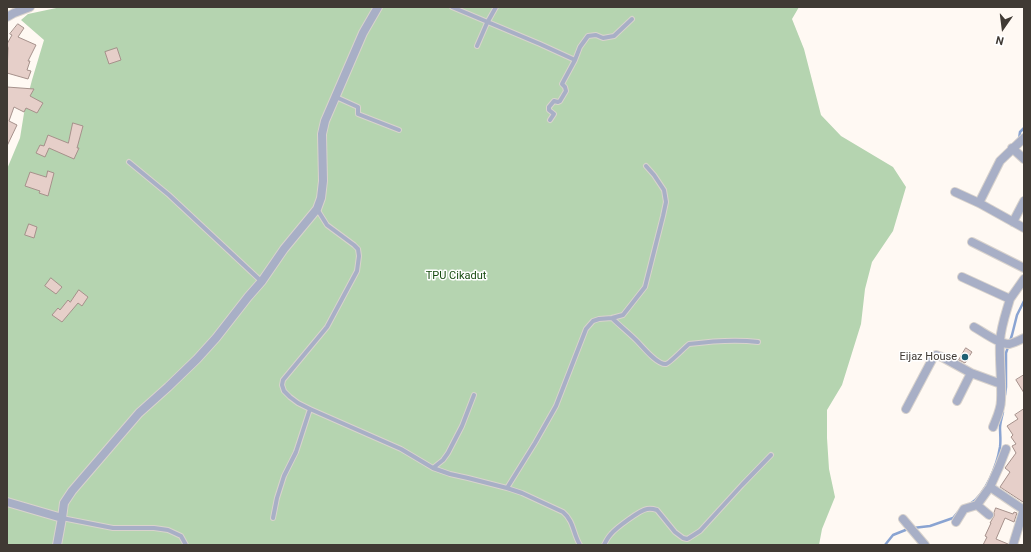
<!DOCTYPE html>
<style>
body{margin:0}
#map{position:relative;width:1031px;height:552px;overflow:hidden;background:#fff9f3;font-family:Roboto,sans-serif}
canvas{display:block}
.frame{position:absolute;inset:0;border:8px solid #403a34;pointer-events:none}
.north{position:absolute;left:983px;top:8px;width:40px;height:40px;-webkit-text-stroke:3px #fff;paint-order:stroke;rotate:194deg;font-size:11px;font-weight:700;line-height:16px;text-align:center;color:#403a34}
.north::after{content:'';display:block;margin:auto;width:14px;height:18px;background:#403a34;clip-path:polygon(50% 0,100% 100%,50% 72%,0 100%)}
</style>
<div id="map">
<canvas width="1031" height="552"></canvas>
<div class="frame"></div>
<div class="north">N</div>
</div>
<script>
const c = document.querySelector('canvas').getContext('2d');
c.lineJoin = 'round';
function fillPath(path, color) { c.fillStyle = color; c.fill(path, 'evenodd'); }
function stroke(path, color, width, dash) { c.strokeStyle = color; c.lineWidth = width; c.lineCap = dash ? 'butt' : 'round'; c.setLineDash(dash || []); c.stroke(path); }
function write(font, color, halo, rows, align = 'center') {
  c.font = font + ' Roboto,sans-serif'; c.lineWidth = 3; c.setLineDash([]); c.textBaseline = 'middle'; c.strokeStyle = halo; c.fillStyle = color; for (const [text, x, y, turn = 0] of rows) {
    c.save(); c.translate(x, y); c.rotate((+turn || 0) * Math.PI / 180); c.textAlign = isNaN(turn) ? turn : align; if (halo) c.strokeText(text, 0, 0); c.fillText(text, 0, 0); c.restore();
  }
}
fillPath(new Path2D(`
 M61,7H799L792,19L804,49L821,115L841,136L893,167L906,187L893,231L872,262L865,289L861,324L842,385L827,410V438L829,469L835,497L822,529L819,545H7V169L20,138L25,107L32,80L44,40L21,20L28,14Z`), '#b5d4b0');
stroke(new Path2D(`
 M1019,139L1020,132L1024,128
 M1005,395L1006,387V353L1012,335L1017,315L1024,301
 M970,504C986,494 997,465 1000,447C1001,440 1000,434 1000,428C1000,423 1002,417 1003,412
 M913,528L930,526L953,518L958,512
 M885,545L893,535L908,529`), '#8aa4d2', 2.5);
const building = new Path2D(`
 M18,24L24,28L18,37L36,45L28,61H30L27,70L31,71L28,79L7,73L8,48L7,44L12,35L10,34Z
 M117,48L121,60L109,64L105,52Z
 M7,87L34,89L30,96L43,103L37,113L26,108L24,112L14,107L9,121L17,125L7,146Z
 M73,123L83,126L77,148H79L74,159L49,148L45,157L36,153L40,145L44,146L48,135L68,143Z
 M48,171L54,173L48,196L39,193L40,191L25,186L30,172L46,177Z
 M29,224L37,227L34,238L25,235Z
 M51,278L62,287L56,294L45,286Z
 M79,290L88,297L82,306L78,303L62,322L52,315L58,308L60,310L68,300L70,302Z
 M966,348L972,352L965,363L959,360Z
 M1024,375V393L1016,380Z
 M1024,409V500L1023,502L1000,487L1010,472L1005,468L1016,453L1012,446L1016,444L1011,437L1013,435L1007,426L1018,419L1015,415Z
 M996,508L1013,514L1014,512L1017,513L1014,522L1005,518L996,539L1008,544V545H983L987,537L985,536L991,523H990L994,516V513Z`);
fillPath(building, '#e6cfc9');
stroke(building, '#a6918b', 1);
const service = new Path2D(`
 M452,7L540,44L575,60L562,84L565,87L566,91L560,101L558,102L554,101L549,107V110L554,114L550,120
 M477,46L487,23L496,7
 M575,60L580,47L588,36L596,35L603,38L614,36L632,19
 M336,97L358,107V114L399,130
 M129,162L169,195L261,281
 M317,209L327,225L354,245L358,249L359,256L357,271L327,327L283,380L282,385L284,391L290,397L298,403L310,409L401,449L433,468L450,474L468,478L507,488L522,493L563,512C574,521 573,534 580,545
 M612,318C620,326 629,333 637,341C643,347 657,365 666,364C670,363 684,348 689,344C712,341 735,339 758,342
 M433,468L443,460L448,453L462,426L474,395
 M507,488L535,443L556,406L586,329L593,321L599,319L612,318L623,315L645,287L663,216L666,202L664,190L654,175L646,166
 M62,518L113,528H154L168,530L181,536L186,545
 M273,518L277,498L284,476L296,452L310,409
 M604,545C606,541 608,537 611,534C616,528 640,510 647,509C651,508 654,509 657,510L675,532L683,538L687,539L689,538L700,531L742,485L771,455`);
const minor = new Path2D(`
 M7,17L14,13L30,7
 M1012,148L1024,159
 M955,192L979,203L1024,228
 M979,203L1000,161L1024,138
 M1013,222L1024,201
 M972,242L1024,268
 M962,277L1010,299L1024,279
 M974,327C983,332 999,344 1009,344C1014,343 1020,340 1024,338
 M957,401L971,373
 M906,409L934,356L936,355L942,357L971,373L1001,384
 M993,427C996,419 1001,410 1001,400C1002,381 999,361 1000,341C1001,326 1006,313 1010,299
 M990,487L1024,510
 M7,502L62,518
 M977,505L989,515
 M903,519L925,545
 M956,522L964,509L977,505L990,487L999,467L1006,449
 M57,545L62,518L64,503L72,491L139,413L168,387L197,359L216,338L248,297L262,281L284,249L317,209L321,198L323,181L322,134L325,121L363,33L378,7
 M1013,545L1024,509`);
stroke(service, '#d9d3cd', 6);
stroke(minor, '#d9d3cd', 10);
stroke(service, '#a8afc6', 4);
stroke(minor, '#a8afc6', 8);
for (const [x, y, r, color] of [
 [965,357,4,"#1d5f73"]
]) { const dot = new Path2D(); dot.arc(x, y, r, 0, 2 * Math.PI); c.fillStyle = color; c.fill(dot); stroke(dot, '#fff', 1.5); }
write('11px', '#174b10', '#fff', [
 ["TPU Cikadut",456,276]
]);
write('11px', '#403a34', '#fff', [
 ["Eijaz House",957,357]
], 'right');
</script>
